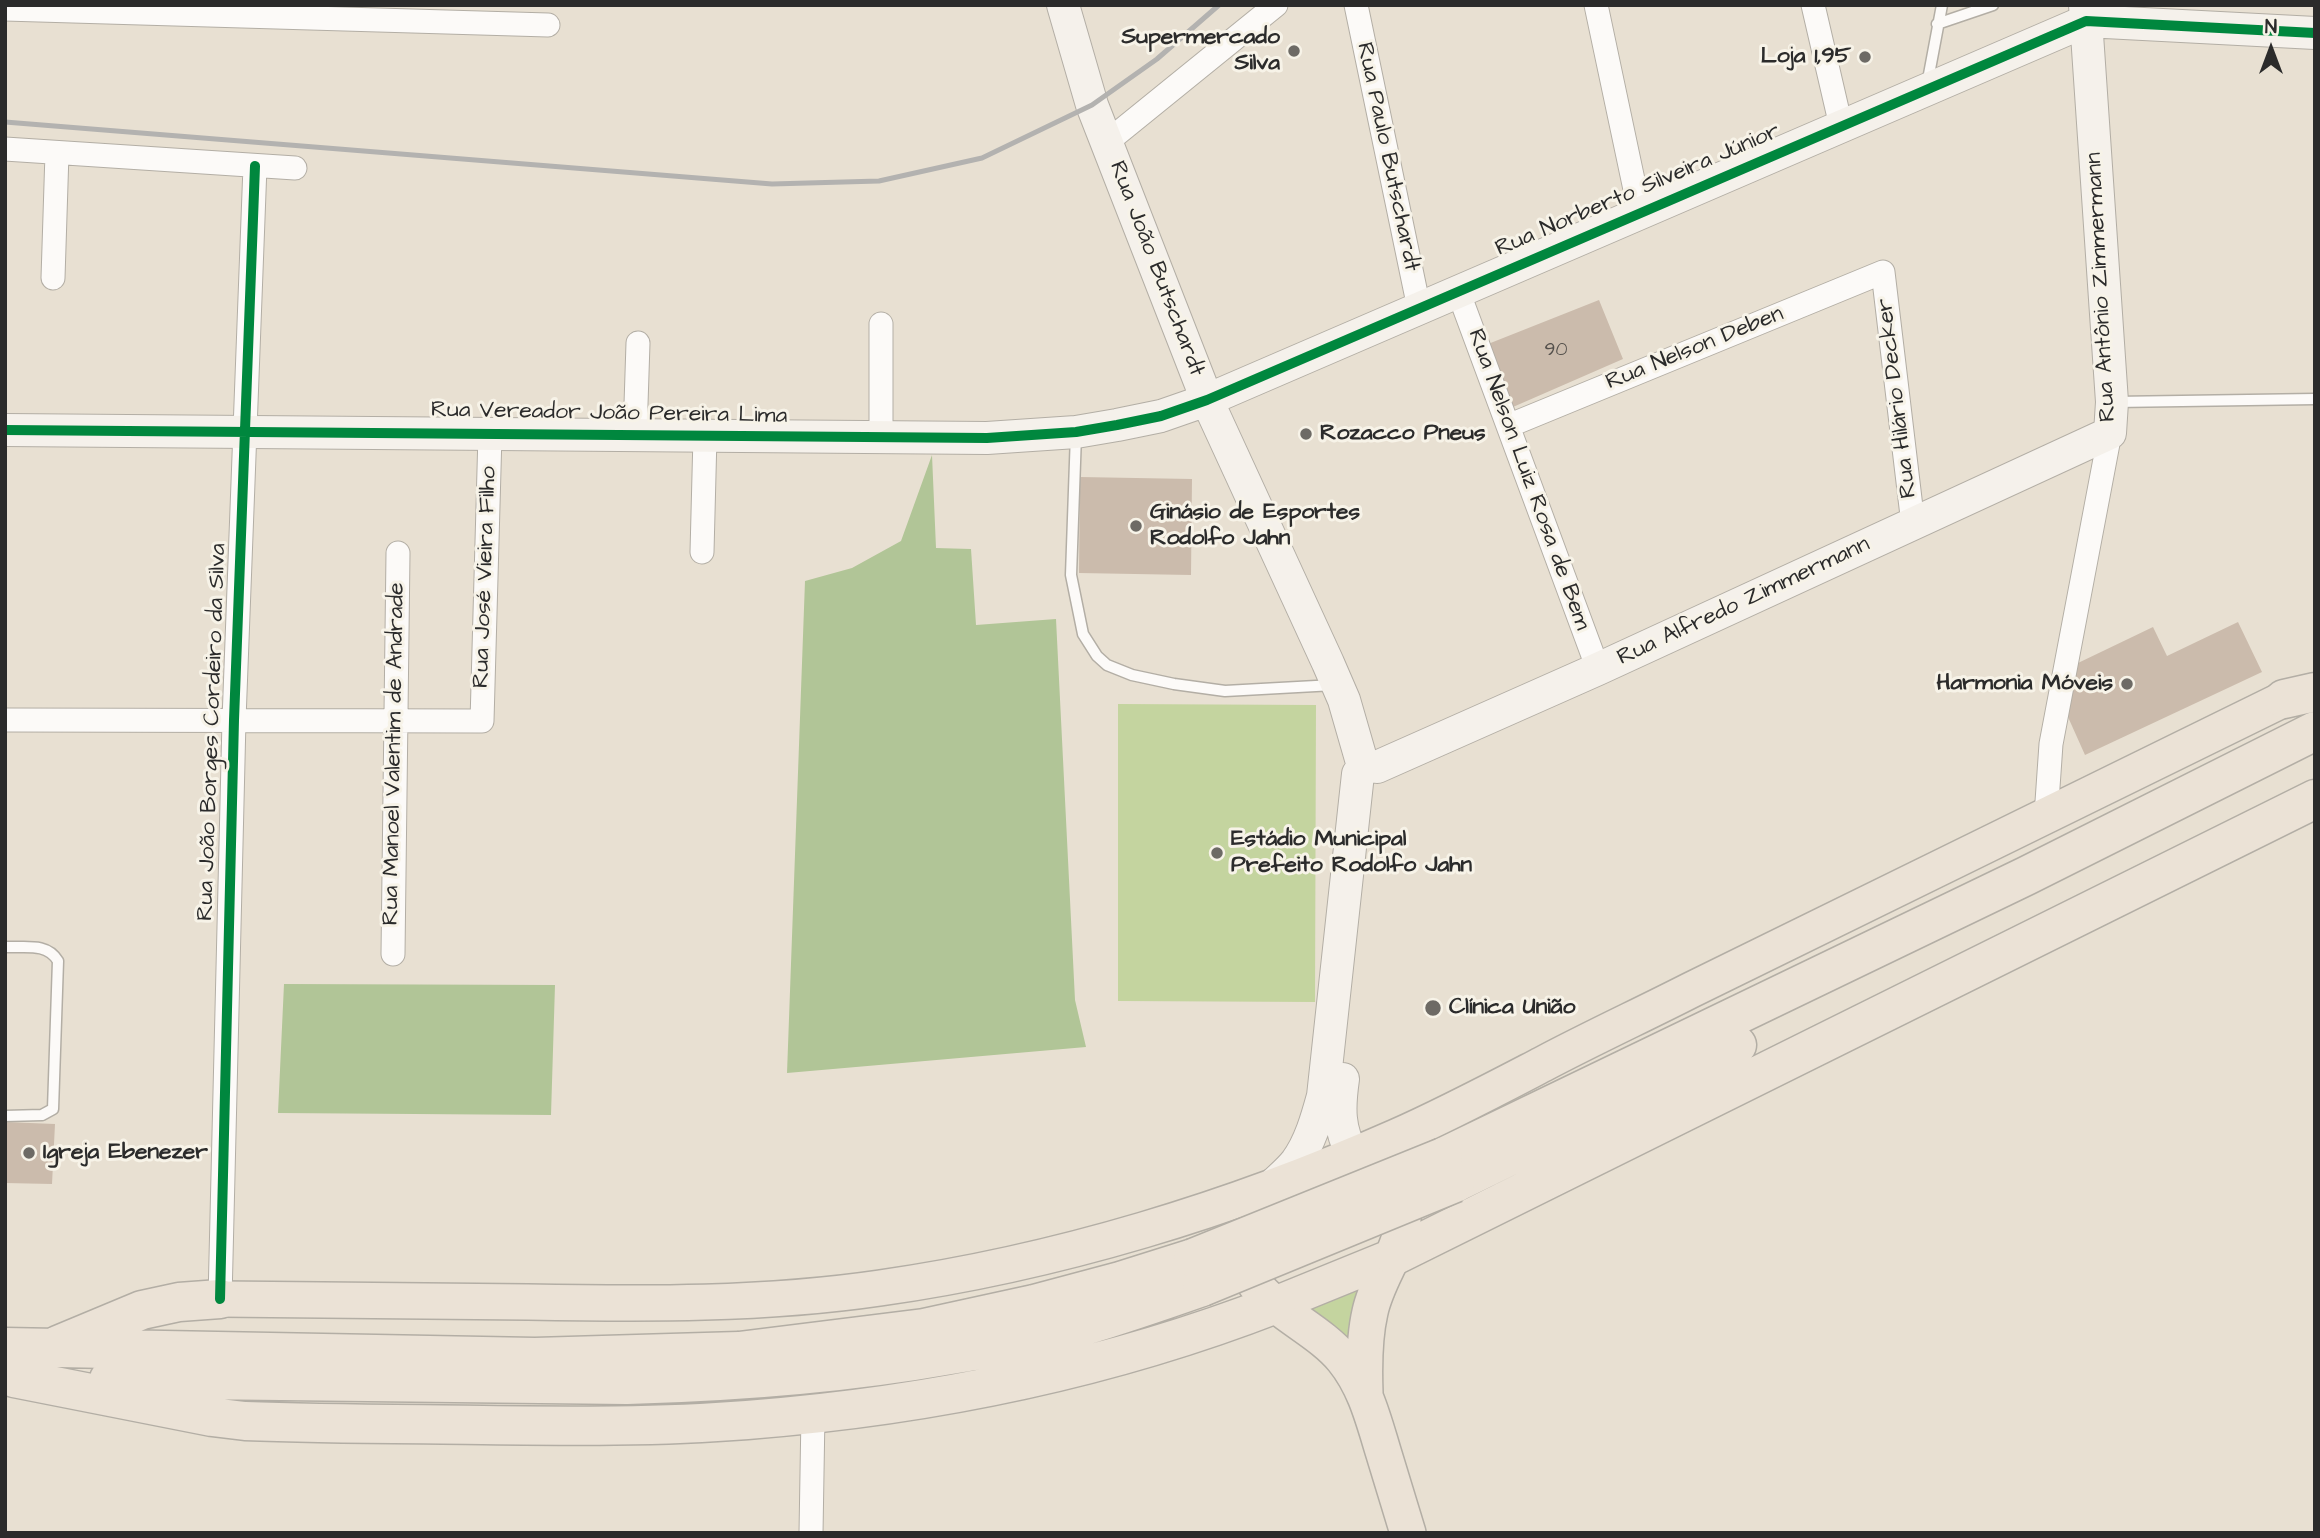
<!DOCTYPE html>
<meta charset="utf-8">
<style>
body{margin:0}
#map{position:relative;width:2320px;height:1538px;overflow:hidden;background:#e8e0d2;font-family:"Architects Daughter",sans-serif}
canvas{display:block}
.frame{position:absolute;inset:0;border:7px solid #2b2b2b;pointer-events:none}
.north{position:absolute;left:2236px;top:14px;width:70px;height:70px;-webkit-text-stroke:5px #f7f3e8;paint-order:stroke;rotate:0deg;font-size:19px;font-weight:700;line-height:28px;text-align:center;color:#2b2b2b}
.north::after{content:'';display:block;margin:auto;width:24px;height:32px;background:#2b2b2b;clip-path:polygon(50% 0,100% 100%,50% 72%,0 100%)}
</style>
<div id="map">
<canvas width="2320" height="1538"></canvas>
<div class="frame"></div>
<div class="north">N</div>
</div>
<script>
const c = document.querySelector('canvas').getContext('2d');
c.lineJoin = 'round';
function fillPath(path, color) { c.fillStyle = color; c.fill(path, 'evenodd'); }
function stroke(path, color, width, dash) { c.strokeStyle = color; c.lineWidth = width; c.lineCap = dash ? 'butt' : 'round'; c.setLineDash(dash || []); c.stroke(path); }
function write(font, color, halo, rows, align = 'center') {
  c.font = font + ' "Architects Daughter",sans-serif'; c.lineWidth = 6; c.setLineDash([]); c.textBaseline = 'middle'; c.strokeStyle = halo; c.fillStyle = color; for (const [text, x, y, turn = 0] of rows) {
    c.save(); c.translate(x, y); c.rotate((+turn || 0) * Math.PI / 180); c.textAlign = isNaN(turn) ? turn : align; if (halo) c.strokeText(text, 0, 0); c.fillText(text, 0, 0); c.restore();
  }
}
fillPath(new Path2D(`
 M1118,704L1316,705L1315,1002L1118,1001Z
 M1364,1283L1353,1356L1329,1322L1303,1308Z`), '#c4d49f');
fillPath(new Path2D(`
 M932,455L936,548L971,549L976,625L1056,619L1075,1000L1086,1047L787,1073L805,581L852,568L901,541Z
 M284,984L555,985L551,1115L278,1113Z`), '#b1c597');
fillPath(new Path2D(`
 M1599,300L1623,359L1513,407L1488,344Z
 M1080,477L1192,479L1191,575L1079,573Z
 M2238,622L2262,672L2085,755L2068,717L2078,663L2153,627L2167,656Z
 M5,1122L55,1124L52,1184L5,1183Z`), '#cbbbac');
const lane = new Path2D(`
 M1937,24L1993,5
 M1927,85L1942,5
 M2115,402L2315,399
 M1076,434L1071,575L1083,634L1097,656L1107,665L1132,675L1174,684L1225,691L1334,685
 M5,947C24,948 47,942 58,961L53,1109L42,1115L5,1116`);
const street = new Path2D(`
 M1356,5L1419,308
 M1596,5L1640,213
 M1813,5L1841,126
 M5,9L548,25
 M1107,142L1276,5
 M5,149L295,168
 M53,278L57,153
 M1458,291L1598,669
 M881,324V438
 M1508,426L1883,272L1913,524
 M635,435L638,343
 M702,552L705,436
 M5,720L482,721L490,434
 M2046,816L2051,744L2110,433
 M393,954L398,553
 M220,1299L234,720L255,166
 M811,1533L813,1414`);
const secondary = new Path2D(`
 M1063,5L1092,105L1207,400L1328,663L1344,700L1361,759
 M5,430L987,438L1076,432L1117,425L1161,416L1207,400L2086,21L2315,33
 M1377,767L1598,669L2110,433L2112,402L2085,5
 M1343,1079C1339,1107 1338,1129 1353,1155
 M1272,1186C1280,1178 1289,1171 1296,1162C1310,1143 1317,1118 1323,1096L1358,774`);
const primary = new Path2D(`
 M1242,1243C1241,1302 1310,1319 1343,1359C1365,1386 1373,1418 1383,1451C1391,1478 1400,1506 1408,1533
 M220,1299C323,1300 426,1301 528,1302C645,1304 764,1305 880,1288C1056,1263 1233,1209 1396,1137C1446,1115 1495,1089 1543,1064C1592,1038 1642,1015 1691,990C1889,893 2086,796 2284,699
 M1276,1304L1394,1256
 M1365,1393C1364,1366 1364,1338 1370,1312C1380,1264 1424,1230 1391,1179`);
const highway = new Path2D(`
 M2284,699L2315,692
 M1443,1157L2026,876L2315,731
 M1455,1183L1737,1045
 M1394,1256L2315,799
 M58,1345L142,1310L179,1302L220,1299
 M5,1347L535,1357L739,1351L924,1328L1034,1304L1120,1281L1193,1258
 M14,1378L212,1417L245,1421C324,1424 404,1424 483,1425C571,1426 659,1427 747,1420C928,1406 1106,1370 1276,1304
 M109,1379L627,1385C736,1382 843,1374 950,1355C994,1348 1038,1340 1081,1327C1121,1315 1162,1301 1202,1287`);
stroke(lane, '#b3aea5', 13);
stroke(street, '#b3aea5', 25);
stroke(secondary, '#b3aea5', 34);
stroke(primary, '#b3aea5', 38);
stroke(highway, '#b3aea5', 41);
stroke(lane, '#fcfaf8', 10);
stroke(street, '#fcfaf8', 23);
stroke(secondary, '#f5f1eb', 32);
stroke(primary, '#ebe2d6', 35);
stroke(highway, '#ebe2d6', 38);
stroke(new Path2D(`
 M5,122L772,184L879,181L982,158L1092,105L1157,59L1219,5`), '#b3b2b0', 5);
const highwayBridge = new Path2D(`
 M1193,1258L1443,1157
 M1202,1287L1455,1183`);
stroke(highwayBridge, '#b3aea5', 41, []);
stroke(highwayBridge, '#ebe2d6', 38);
stroke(new Path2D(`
 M5,430L987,438L1076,432L1117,425L1161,416L1207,400L2086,21L2315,33
 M220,1299L234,720L255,166`), '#00873e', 10);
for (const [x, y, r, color] of [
 [1294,51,7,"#6d6a65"],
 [1865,57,7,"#6d6a65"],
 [1306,434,7,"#6d6a65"],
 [1136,526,7,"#6d6a65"],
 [2127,684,7,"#6d6a65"],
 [1217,853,7,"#6d6a65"],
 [1433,1008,9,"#6d6a65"],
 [29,1153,7,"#6d6a65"]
]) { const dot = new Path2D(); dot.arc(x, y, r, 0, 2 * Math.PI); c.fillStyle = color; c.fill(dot); stroke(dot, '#f7f3e8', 2.5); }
write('19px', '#534f4b', null, [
 ["90",1556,351]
]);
write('bold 23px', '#2b2b2b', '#f7f3e8', [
 ["Supermercado",1280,38,"right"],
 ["Silva",1280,64,"right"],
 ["Loja 1,95",1851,57,"right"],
 ["Rozacco Pneus",1320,434],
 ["Ginásio de Esportes",1150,513],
 ["Rodolfo Jahn",1150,539],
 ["Harmonia Móveis",2113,684,"right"],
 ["Estádio Municipal",1231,840],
 ["Prefeito Rodolfo Jahn",1231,866],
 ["Clínica União",1449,1008],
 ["Igreja Ebenezer",43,1153]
], 'left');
write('23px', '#2b2b2b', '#f7f3e8', [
 ["Rua Paulo Butschardt",1387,157,78],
 ["Rua Norberto Silveira Júnior",1638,191,-23],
 ["Rua João Butschardt",1156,269,69],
 ["Rua Antônio Zimmermann",2102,287,-93],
 ["Rua Nelson Deben",1695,349,-22],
 ["Rua Hilário Decker",1898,398,-97],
 ["Rua Vereador João Pereira Lima",609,414,1],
 ["Rua Nelson Luiz Rosa de Bem",1528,480,70],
 ["Rua José Vieira Filho",486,577,-88],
 ["Rua Alfredo Zimmermann",1744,602,-25],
 ["Rua João Borges Cordeiro da Silva",213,732,-88],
 ["Rua Manoel Valentim de Andrade",395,754,-89]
]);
</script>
